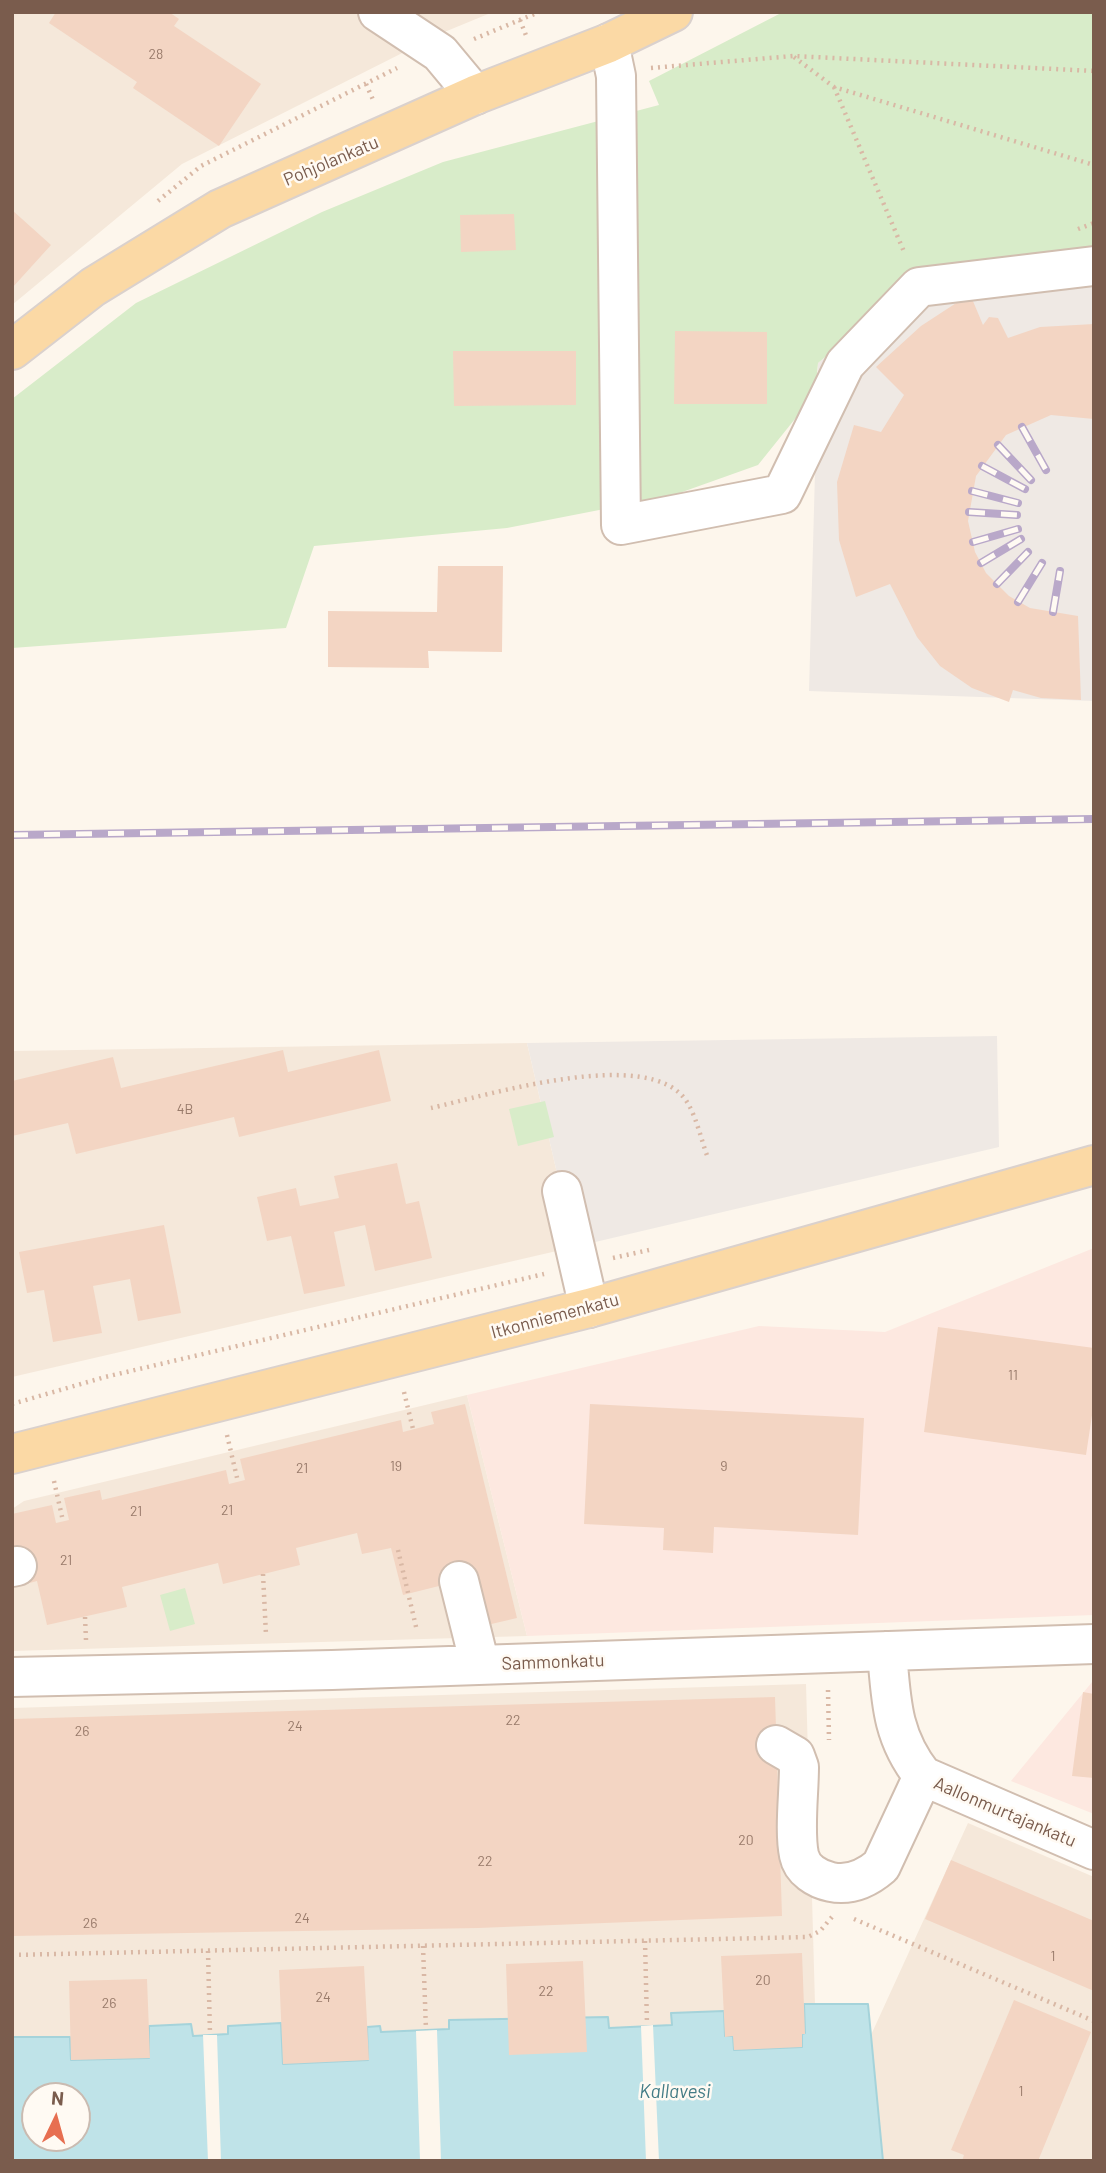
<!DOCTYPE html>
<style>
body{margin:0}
#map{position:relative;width:1106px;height:2173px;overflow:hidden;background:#fdf6ec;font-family:Barlow,sans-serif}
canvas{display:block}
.frame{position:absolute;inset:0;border:14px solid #7a5c4d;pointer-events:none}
.north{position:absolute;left:21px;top:2082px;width:70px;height:70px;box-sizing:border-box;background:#fffaf3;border:2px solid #cabbb1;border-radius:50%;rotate:5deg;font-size:19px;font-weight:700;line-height:28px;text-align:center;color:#7a5c4d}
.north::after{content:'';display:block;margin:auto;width:24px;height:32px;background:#e76f51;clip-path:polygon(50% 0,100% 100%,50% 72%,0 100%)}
</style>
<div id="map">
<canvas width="1106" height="2173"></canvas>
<div class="frame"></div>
<div class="north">N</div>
</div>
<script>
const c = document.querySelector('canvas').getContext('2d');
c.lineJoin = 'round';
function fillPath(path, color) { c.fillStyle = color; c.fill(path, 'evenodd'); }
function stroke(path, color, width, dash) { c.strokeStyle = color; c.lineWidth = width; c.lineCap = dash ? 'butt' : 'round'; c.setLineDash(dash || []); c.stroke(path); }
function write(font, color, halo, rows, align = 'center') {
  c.font = font + ' Barlow,sans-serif'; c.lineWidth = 5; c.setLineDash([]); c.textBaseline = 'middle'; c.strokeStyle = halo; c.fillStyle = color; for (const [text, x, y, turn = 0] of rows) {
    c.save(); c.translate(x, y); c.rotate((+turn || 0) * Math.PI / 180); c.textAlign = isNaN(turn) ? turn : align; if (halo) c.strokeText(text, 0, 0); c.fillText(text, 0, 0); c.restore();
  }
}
fillPath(new Path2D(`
 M12,12H493L442,33L182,164L12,305Z
 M527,1043L574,1247L12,1377V1051Z
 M467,1395L527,1636L12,1651V1509L24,1501Z
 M806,1684L815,2004H804L805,2034L802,2047L734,2050L725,2037L723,2011L671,2014L672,2025L608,2028L586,2018L449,2021V2029L381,2032L369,2060L283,2064L281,2023L228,2027L229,2034L194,2035L150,2058L71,2060L70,2037H12V1708Z
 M968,1823L1094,1877V2161H883L871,2035Z`), '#f5e8da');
fillPath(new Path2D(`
 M1094,1248V1615L527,1636L467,1395L759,1326L885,1332Z
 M1092,1682H1094V1814L1011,1781Z`), '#fde8e0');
fillPath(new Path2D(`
 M1094,272V701L809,691L818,363L912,285Z
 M997,1036L999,1147L574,1247L527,1043Z`), '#efe9e4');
fillPath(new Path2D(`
 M783,12H1094V272L912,285L818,363L815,394L758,465L671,496L507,528L314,546L286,628L12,648V399L136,303L322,212L443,162L659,105L649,81Z
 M545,1101L554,1137L518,1146L509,1109Z
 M185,1588L195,1624L170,1631L160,1595Z`), '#d8ecc9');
const water = new Path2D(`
 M804,2004H868L883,2161H12V2037H70L71,2060L149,2058V2026L191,2024L193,2036L228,2034V2026L281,2023L283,2064L368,2060L367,2027L380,2026L381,2032L449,2029V2020L608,2017L609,2028L672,2025L671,2013L724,2011L725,2036H733L734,2050L802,2047V2034L805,2033ZM35,2096H77V2138H35Z`);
fillPath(water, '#bfe3e8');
stroke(water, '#a5d3da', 2);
fillPath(new Path2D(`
 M653,2025L659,2161H646L641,2026Z
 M437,2030L441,2161H420L416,2031Z
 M203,2035H217L221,2161H208Z`), '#fdf6ec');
fillPath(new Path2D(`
 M56,12H169L179,19L174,26L261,84L219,146L133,88L137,82L49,23Z
 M12,210L51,245L12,288Z
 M514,214L516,250L461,252L460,215Z
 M970,294L983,325L989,317L998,318L1008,338L1040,327L1094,324V419L1051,415L1006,435L976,476L968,521L975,552L986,573L1009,596L1030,608L1078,616L1081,700L1041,698L1013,690L1009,702L972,688L940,666L917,637L890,584L856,597L839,540L837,482L854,425L881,432L904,395L876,367L921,326Z
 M675,331L767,332V404H674Z
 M453,351H576V405L454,406Z
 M438,566H503L502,652L428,651L429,668L328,667V611L437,612Z
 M283,1050L288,1072L379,1050L391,1101L239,1137L234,1117L76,1154L68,1123L12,1136V1081L113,1057L121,1088Z
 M397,1163L406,1204L419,1201L432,1258L375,1271L365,1225L334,1232L345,1286L304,1294L291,1236L267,1241L257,1197L296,1188L300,1206L339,1198L334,1176Z
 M164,1225L181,1313L138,1321L130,1279L93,1286L102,1333L53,1342L44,1290L27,1293L19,1252Z
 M938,1327L1094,1348V1402L1086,1455L924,1432Z
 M465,1404L517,1618L483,1626L471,1578L403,1595L391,1548L362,1554L357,1533L296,1548L300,1565L223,1584L218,1563L122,1587L127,1607L47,1625L37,1581L22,1585L15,1554L12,1555V1514L52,1505L56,1523L69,1520L64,1498L100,1490L102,1500L226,1470L229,1484L245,1480L240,1459L401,1420L403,1432L434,1424L431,1412Z
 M590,1404L864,1418L858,1535L714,1527L713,1553L663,1550L664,1528L584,1524Z
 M1083,1692L1094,1694V1778L1072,1776Z
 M775,1697L782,1916L478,1928L12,1936V1719Z
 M951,1860L1094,1921V1991L925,1919Z
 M802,1953L805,2034H802V2047L734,2050L733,2036L725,2037L721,1956Z
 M583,1961L587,2052L509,2055L506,1964Z
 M364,1966L369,2060L283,2064L279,1970Z
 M147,1979L150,2058L71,2060L69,1981Z
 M1014,2000L1091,2032L1038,2161H962L964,2155L951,2150Z`), '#f3d5c3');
const minor = new Path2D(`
 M378,12L440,53L475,95
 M609,43L616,76L621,525L782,494L845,364L919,287L1094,266
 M562,1191L589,1308
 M12,1567L17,1566
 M459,1581L480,1665
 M887,1651C891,1699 891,1736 923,1776L1094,1850
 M12,1677L332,1670L1094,1644
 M776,1745L795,1756L799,1767C799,1793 794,1831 799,1855C802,1870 817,1879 831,1882C850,1886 867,1878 881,1866L923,1776`);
const major = new Path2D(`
 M12,350L93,287L220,209L475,95L609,43L673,12
 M12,1454L589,1308L1094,1165`);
stroke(minor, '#d1beb0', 42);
stroke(major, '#dad1cd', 42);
stroke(new Path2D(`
 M520,20L527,38
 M474,39L539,12
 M794,57L834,87L1094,165
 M651,68L793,56L1094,71
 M366,84L374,102
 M834,87L905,254
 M158,201L201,166L397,68
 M1078,229L1094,223
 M431,1108C485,1096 651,1044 687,1102C697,1118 701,1140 708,1158
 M613,1258L649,1250
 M404,1392L413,1429
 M12,1404L105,1377L544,1274
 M227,1435L238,1482
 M54,1481L63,1521
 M398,1550L417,1631
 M263,1574L266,1635
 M85,1617L86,1640
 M828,1690L829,1740
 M854,1919L1094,2021
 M645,1941L647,2025
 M423,1946L426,2030
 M208,1951L210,2035
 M12,1955L808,1937L820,1931L832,1917`), '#d9b8a5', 4.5, [2, 5]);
stroke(minor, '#fff', 38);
stroke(major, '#fbd9a5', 38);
const rail = new Path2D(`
 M1022,427L1046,470
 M998,445L1031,480
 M982,466L1025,489
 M972,491L1018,503
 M969,512L1017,515
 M973,542L1018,529
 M981,563L1021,539
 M997,584L1028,552
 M1018,602L1042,563
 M1053,612L1060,571
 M12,835L1094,819`);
stroke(rail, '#b9a8c9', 8);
stroke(rail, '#fffaf3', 5, [16]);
write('14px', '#987a6a', null, [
 ["28",156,54],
 ["4B",185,1109],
 ["11",1013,1375],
 ["19",396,1466],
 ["9",724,1466],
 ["21",302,1468],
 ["21",227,1510],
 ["21",136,1511],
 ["21",66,1560],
 ["22",513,1720],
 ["24",295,1726],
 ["26",82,1731],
 ["20",746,1840],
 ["22",485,1861],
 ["24",302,1918],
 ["26",90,1923],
 ["1",1053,1956],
 ["20",763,1980],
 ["22",546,1991],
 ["24",323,1997],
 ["26",109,2003],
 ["1",1021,2091]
]);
write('18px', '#7a5c4d', '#fffaf3', [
 ["Pohjolankatu",331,161,-23],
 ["Itkonniemenkatu",555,1316,-15],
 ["Sammonkatu",553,1662,-2],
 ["Aallonmurtajankatu",1005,1812,23]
]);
write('italic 19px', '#437c86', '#fffaf3', [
 ["Kallavesi",675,2092]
]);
</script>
